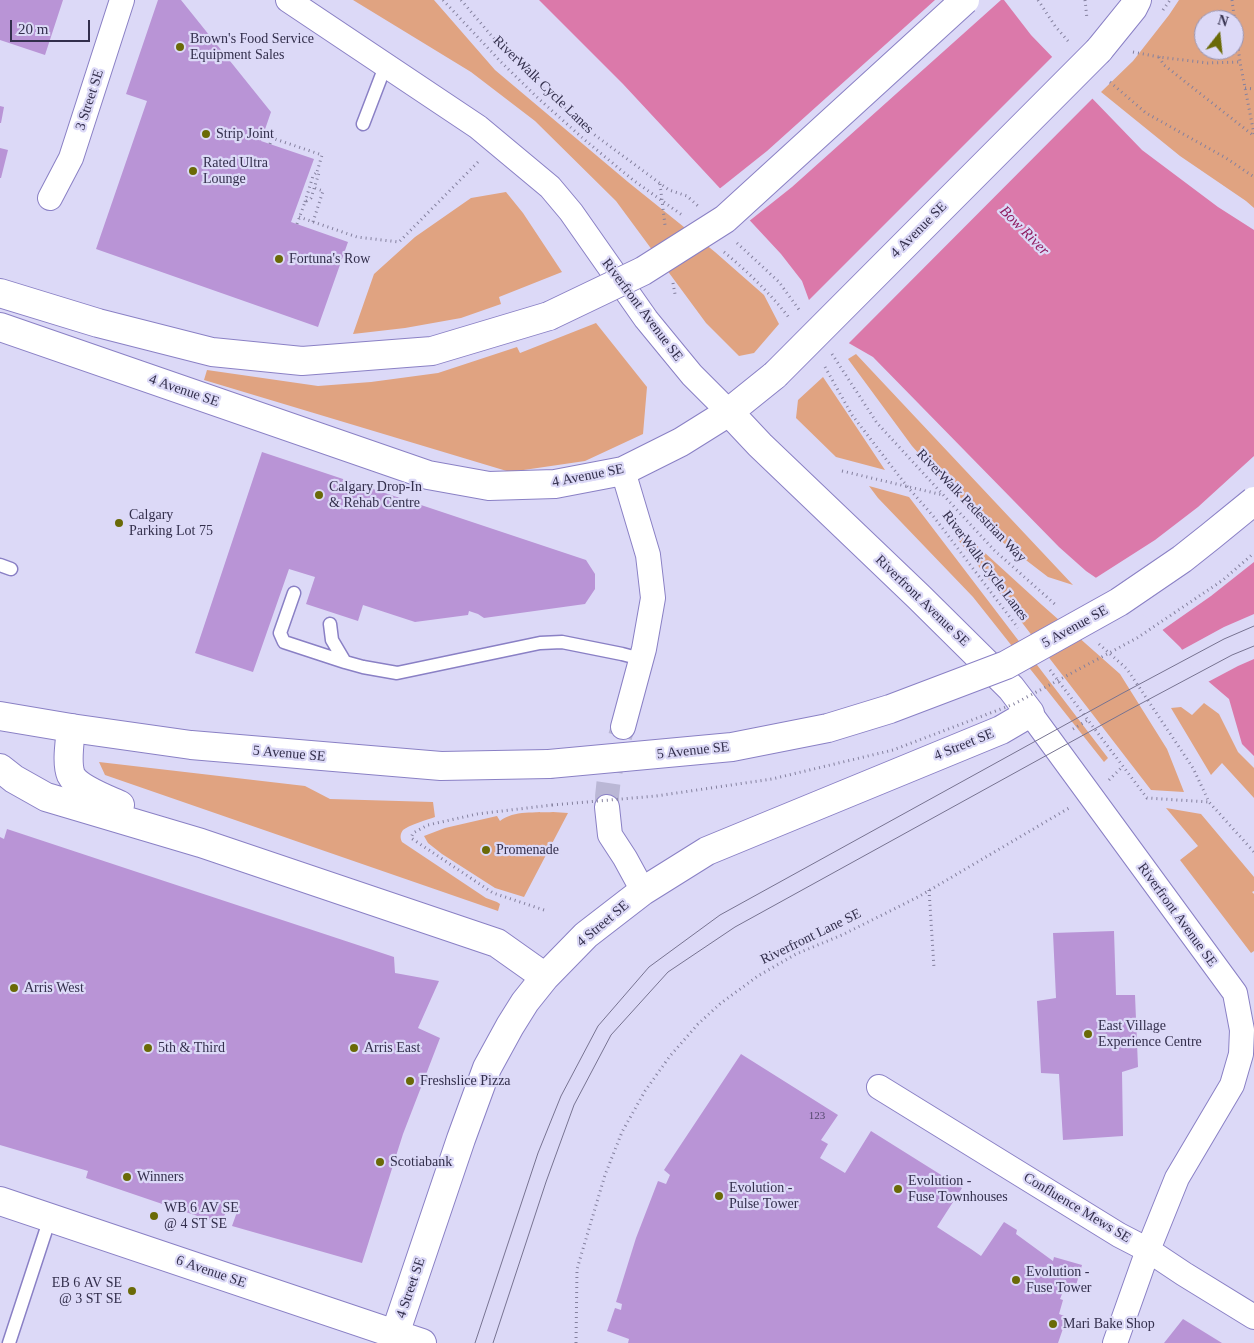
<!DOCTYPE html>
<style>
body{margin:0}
#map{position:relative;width:1254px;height:1343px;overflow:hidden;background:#dcd9f7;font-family:Georgia,serif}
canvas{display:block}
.north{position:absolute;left:1194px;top:10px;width:50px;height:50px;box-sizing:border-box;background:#dcd9f7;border:1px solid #9895b3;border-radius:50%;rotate:16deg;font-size:14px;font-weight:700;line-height:20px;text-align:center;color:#332f4c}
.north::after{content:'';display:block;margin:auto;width:18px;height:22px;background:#6a6a07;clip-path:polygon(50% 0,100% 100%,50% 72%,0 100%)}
.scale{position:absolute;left:10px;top:20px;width:80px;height:22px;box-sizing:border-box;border:2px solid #332f4c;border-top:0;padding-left:6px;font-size:15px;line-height:18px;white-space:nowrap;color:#332f4c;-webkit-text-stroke:4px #dcd9f7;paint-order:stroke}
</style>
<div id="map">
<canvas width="1254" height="1343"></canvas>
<div class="north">N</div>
<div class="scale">20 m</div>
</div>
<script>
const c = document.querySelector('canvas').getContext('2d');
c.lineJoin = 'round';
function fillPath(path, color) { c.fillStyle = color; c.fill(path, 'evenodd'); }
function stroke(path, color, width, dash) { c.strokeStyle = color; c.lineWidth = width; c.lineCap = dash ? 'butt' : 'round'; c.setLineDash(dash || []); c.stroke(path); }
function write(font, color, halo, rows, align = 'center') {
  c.font = font + ' Georgia,serif'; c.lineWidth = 4.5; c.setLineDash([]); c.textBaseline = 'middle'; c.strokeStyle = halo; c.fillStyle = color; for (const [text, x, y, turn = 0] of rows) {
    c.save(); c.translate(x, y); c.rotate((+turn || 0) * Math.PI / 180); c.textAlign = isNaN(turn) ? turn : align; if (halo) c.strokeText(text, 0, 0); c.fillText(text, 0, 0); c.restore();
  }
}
fillPath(new Path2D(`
 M353,0H434L495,70L628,182L715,252L764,295L779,324L754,353L739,356L706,323L616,201L535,121L471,72Z
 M1179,0H1254V208L1246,201L1180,156L1101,92L1133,61L1169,15ZM1204,20H1234V50H1204Z
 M506,192L523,213L562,272L499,297L501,304L461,318L405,328L353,334L374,274L415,237L471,198Z
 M596,323L647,387L643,434L585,461L510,472L204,380L207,370L318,386L371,382L438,373L517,347L520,353Z
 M856,354L1073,585L1048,577L988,531L912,446L848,359Z
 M823,377L885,470L836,457L796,418L798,400Z
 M869,486L909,497L1108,758L1104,762L973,597L878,498Z
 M962,532L1042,605L1120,674L1167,749L1184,792L1151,790L956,537Z
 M1204,703L1219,714L1238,752L1254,768V798L1222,763L1211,775L1171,708L1181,707L1192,715Z
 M99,762L305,786L330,799L433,802L435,817C427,820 409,825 403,830C400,834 400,838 402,842L486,898L497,902L500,904L498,911L105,775Z
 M1166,808L1201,814L1254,877V891L1252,892L1254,894V951L1251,953L1180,860L1198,846Z
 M553,812L568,813L524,897L495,888L442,854L428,843L424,836L445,828L497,816L500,821C514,810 536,813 553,812Z`), '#e0a381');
fillPath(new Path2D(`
 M539,0H1004L1031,35L1142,150L1218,207L1254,230V756L1242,744L1229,699L1202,676L1180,647L1140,608L1086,571L1059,547L873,357L826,330L814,314L802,281L781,254L623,84Z`), '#db79aa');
fillPath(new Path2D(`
 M935,0H1001L792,187L748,222L718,190L767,151Z
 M1054,55L1094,97L847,345L824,332L812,316L807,302Z
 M1254,456V562L1211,596L1161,631L1138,610L1094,579L1155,540L1198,507Z
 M1254,614V659L1238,666L1206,683L1200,677L1180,651L1224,627Z`), '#dcd9f7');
fillPath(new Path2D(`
 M0,0H63L45,55L0,40Z
 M158,0H181L271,112L261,141L314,159L291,222L348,242L318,327L96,249L147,101L126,94Z
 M0,106L4,107L1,123H0Z
 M0,148L8,150L1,178H0Z
 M262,452L586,560L595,574V589L585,604L484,618L478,614L469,611L468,615L415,622L363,605L358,621L306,604L315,577L289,569L253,672L195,653Z
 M7,829L394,957L395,973L439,981L418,1028L440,1038L403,1134L362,1263L232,1226L237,1212L227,1209L221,1224L86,1178L88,1171L0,1145V837L4,839Z
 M1114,931L1116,995H1135L1138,1067L1122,1072L1123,1136L1063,1140L1059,1074L1041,1073L1037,1001L1056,998L1053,933Z
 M741,1054L838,1115L821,1140L828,1144L820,1158L845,1173L871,1131L962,1188L937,1227L971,1249L981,1256L1004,1222L1017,1230L1016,1234L1053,1261L1054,1257L1082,1265L1074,1292L1064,1289L1060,1299L1063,1300L1059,1314L1067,1317L1058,1343H628L629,1339L607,1331L615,1308L621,1310L622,1304L616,1302L636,1238L658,1181L666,1184L670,1175L664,1170Z
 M1183,1319L1222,1343H1164Z`), '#b994d6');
stroke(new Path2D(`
 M607,807C606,780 615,753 623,727`), '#bab7d5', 24, [24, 12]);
const service = new Path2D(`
 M363,124L386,64
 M0,565L11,569
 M294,593L280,633L284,642L345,662
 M330,624L332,640L345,662L363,667L397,673L540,643L562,642L622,654L641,659
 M9,1343L50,1218`);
const minor = new Path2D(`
 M288,0L478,127L550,187L571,212L646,319L692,375L729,412
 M50,198L71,158L122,0
 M1030,713L1235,993L1242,1030L1241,1054L1232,1085L1177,1178L1148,1250L1115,1343
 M623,727L644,649L653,598L648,555L623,471
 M607,807L610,835L625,858L643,891
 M879,1087L1119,1235L1148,1250L1184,1274L1254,1317`);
const tertiary = new Path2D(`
 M71,728C70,741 66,763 71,775C77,788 107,799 120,805
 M0,768L14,779L46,797L201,843L497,943L545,977
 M422,1343L395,1334L461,1139L487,1068L510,1026L525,1002L545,977L586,935L643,891L707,851L1001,730L1030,713L1011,688L919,597L760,445L729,412`);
const secondary = new Path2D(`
 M0,1201L395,1334L392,1343`);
const primary = new Path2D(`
 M1099,50L1133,8L1137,0
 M0,327L428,475L489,486L555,484L623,471L681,442L729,412L775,375
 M0,716L71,728L191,745L441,766L549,764`);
const trunk = new Path2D(`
 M0,293L98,323L212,352L302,361L432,351L549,316`);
stroke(service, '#8a80c5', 15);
stroke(minor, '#8a80c5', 26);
stroke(tertiary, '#8a80c5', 30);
stroke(secondary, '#8a80c5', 30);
stroke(primary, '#8a80c5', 30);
stroke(trunk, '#8a80c5', 30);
stroke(new Path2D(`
 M443,0L501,62L539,99L586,141L633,180L682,215
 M461,0L508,55L588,130L669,190L687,196L698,206
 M1038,0L1055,26L1068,41
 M1085,0L1087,19
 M1232,0L1240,62L1254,134
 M1163,10L1170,0
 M1133,52L1159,57L1208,63L1240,62
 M1159,57L1164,65L1254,136
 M1110,82L1146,113L1226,158L1254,177
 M1245,88L1254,89
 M270,144L272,138L322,155L317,172L319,173L311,198L305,202L297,224
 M660,184L665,225
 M305,202L313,176L317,172
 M299,217L357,237L399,242L480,160
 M313,222L323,191L315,188
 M737,243L779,282L800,311
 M724,252C748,272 771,294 790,319
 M673,283L675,294
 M832,354L877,423L994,550L1057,606
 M825,367L852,415L906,485L934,517L1018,628
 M842,471L943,495
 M1099,644L1127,669L1193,768L1209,802L1254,852
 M1050,670L1147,798L1209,802
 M1073,729L1088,720
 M1109,780L1123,766
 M929,890L934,968
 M544,910L493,893L411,838L413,833L428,825L477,814L552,805
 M576,1343L577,1269L605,1175L622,1132L645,1091L670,1056L698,1024L721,1003L758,976L796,954L842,935L918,897L1069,808`), '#84809e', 3, [1, 4]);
stroke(service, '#fff', 12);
stroke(minor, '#fff', 24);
stroke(tertiary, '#fff', 28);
stroke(secondary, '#fff', 28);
stroke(primary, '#fff', 28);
stroke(trunk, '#fff', 28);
stroke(new Path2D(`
 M475,1343L538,1153L561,1096L598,1026L649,967L720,915L1121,694L1224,639L1254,626
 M493,1343L546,1182L574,1105L611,1035L668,972L735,927L1127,711L1232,655L1254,646`), '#777391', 1);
const primaryBridge = new Path2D(`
 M775,375L1099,50
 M549,764L732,747L828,728L890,709L1006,665L1119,602L1182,559L1211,536L1254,501`);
const trunkBridge = new Path2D(`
 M549,316L643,271L725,219L965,0`);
stroke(primaryBridge, '#8a80c5', 30, []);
stroke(trunkBridge, '#8a80c5', 30, []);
stroke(new Path2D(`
 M552,805L656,796L772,779L893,750L1014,704L1137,638L1223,580L1254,553`), '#84809e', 3, [1, 4]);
stroke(primaryBridge, '#fff', 28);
stroke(trunkBridge, '#fff', 28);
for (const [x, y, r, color] of [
 [180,47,5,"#6a6a07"],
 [206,134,5,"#6a6a07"],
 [193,171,5,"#6a6a07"],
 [279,259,5,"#6a6a07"],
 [319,495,5,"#6a6a07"],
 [119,523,5,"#6a6a07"],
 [486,850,5,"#6a6a07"],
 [14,988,5,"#6a6a07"],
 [1088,1034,5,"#6a6a07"],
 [148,1048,5,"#6a6a07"],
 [354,1048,5,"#6a6a07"],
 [410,1081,5,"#6a6a07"],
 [380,1162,5,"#6a6a07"],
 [127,1177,5,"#6a6a07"],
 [898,1189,5,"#6a6a07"],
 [719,1196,5,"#6a6a07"],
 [154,1216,5,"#6a6a07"],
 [1016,1280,5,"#6a6a07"],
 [132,1291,5,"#6a6a07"],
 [1053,1324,5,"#6a6a07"]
]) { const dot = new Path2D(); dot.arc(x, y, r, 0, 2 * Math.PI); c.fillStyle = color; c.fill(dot); stroke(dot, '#dcd9f7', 2); }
write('11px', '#54486e', null, [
 ["123",817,1116]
]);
write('14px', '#332f4c', '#dcd9f7', [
 ["Brown's Food Service",190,39],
 ["Equipment Sales",190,55],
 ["Strip Joint",216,134],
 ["Rated Ultra",203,163],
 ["Lounge",203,179],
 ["Fortuna's Row",289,259],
 ["Calgary Drop-In",329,487],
 ["& Rehab Centre",329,503],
 ["Calgary",129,515],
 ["Parking Lot 75",129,531],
 ["Promenade",496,850],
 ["Arris West",24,988],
 ["East Village",1098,1026],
 ["Experience Centre",1098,1042],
 ["5th & Third",158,1048],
 ["Arris East",364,1048],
 ["Freshslice Pizza",420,1081],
 ["Scotiabank",390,1162],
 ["Winners",137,1177],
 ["Evolution -",908,1181],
 ["Fuse Townhouses",908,1197],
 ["Evolution -",729,1188],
 ["Pulse Tower",729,1204],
 ["WB 6 AV SE",164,1208],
 ["@ 4 ST SE",164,1224],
 ["Evolution -",1026,1272],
 ["Fuse Tower",1026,1288],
 ["EB 6 AV SE",122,1283,"right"],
 ["@ 3 ST SE",122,1299,"right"],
 ["Mari Bake Shop",1063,1324]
], 'left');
write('14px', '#332f4c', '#dcd9f7', [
 ["RiverWalk Cycle Lanes",543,85,44],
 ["3 Street SE",90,100,-72],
 ["4 Avenue SE",919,230,-45],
 ["Riverfront Avenue SE",642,310,53],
 ["4 Avenue SE",184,391,19],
 ["4 Avenue SE",588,476,-11],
 ["RiverWalk Pedestrian Way",971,506,46],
 ["RiverWalk Cycle Lanes",985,566,53],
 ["Riverfront Avenue SE",922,601,44],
 ["5 Avenue SE",1075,627,-29],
 ["4 Street SE",964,745,-22],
 ["5 Avenue SE",693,751,-6],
 ["5 Avenue SE",289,754,5],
 ["Riverfront Avenue SE",1177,915,54],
 ["4 Street SE",603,924,-40],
 ["Riverfront Lane SE",811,937,-26],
 ["Confluence Mews SE",1077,1208,31],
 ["6 Avenue SE",211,1272,19],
 ["4 Street SE",411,1288,-71]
]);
write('italic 15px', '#8f1b60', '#dcd9f7', [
 ["Bow River",1024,231,45]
]);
</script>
